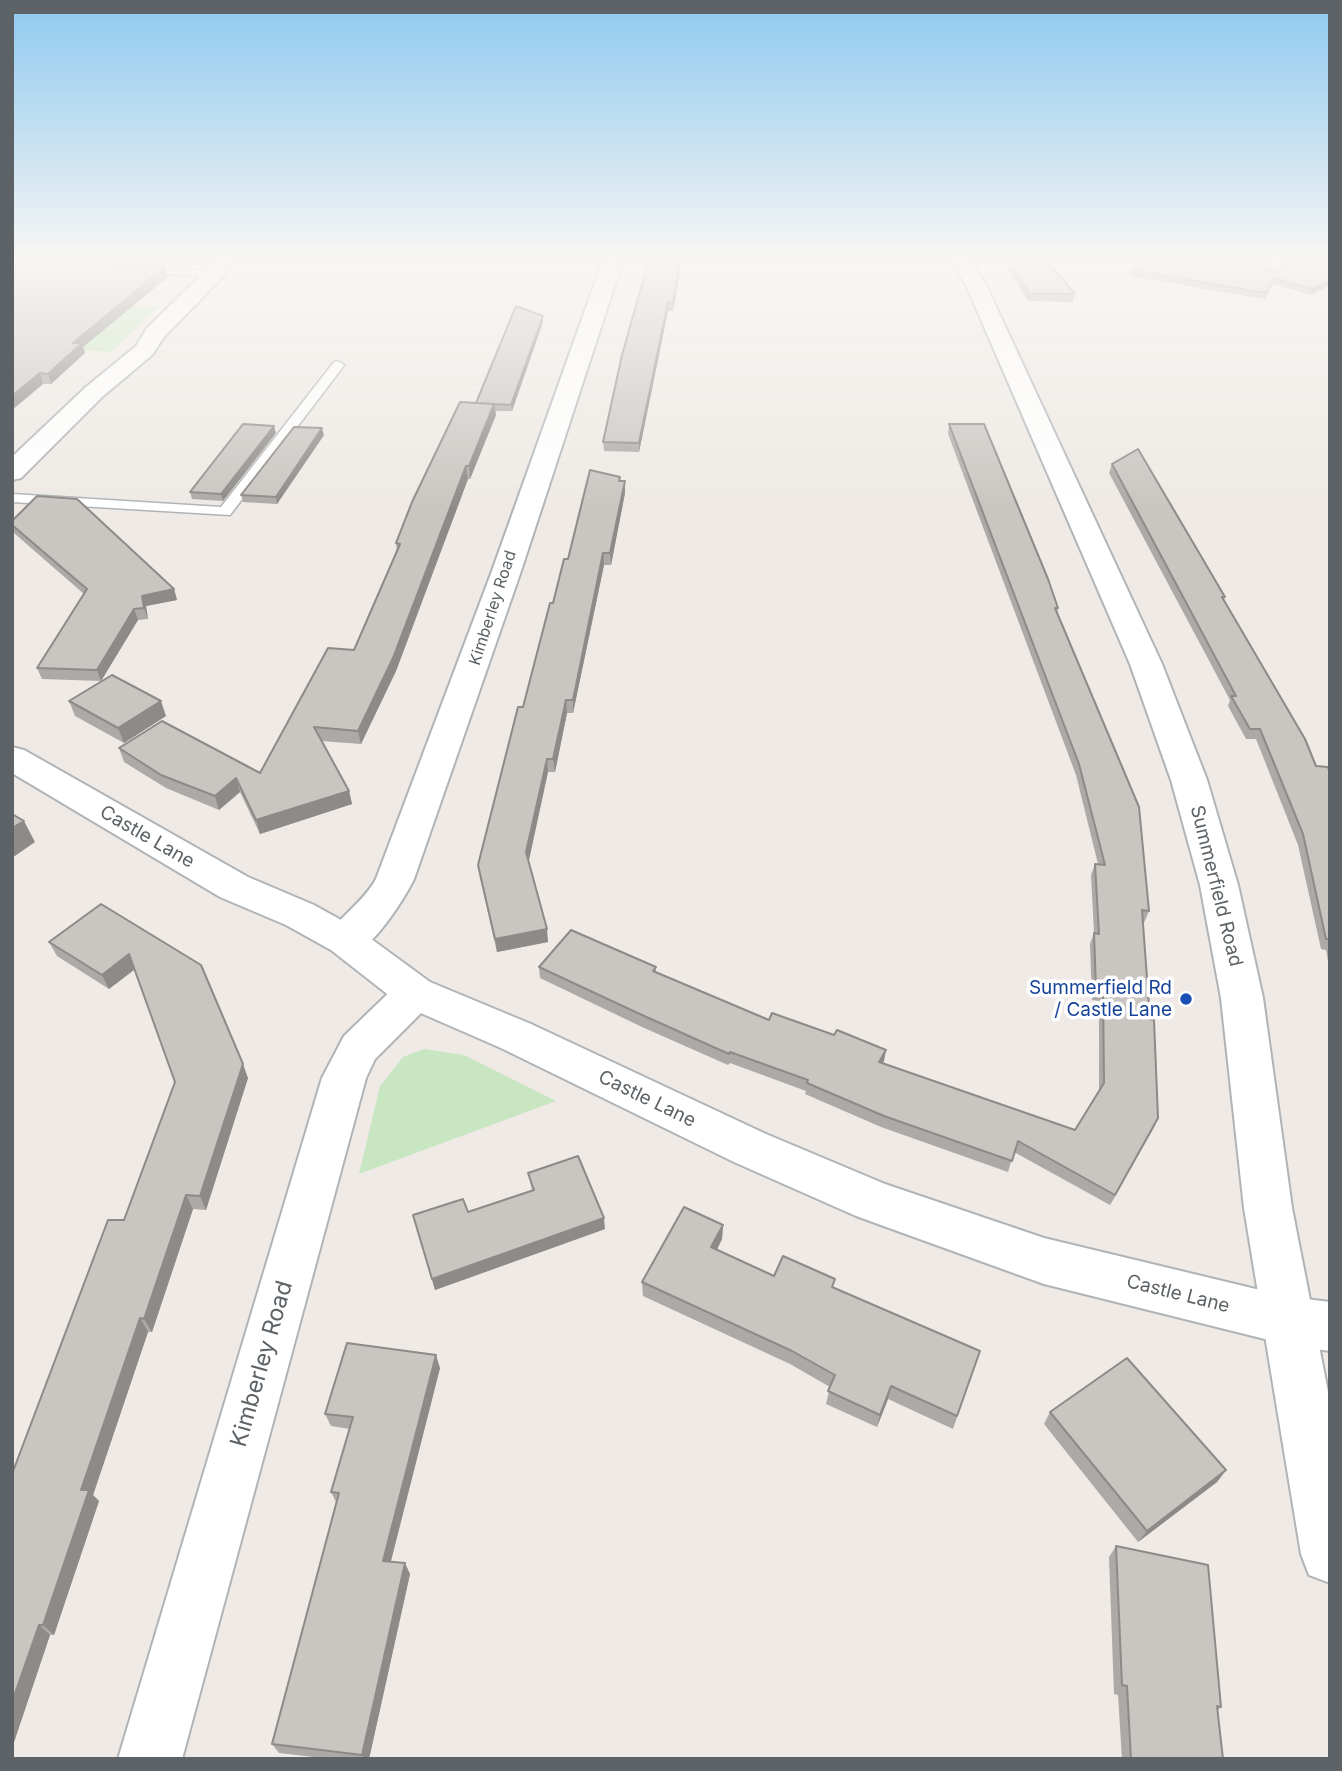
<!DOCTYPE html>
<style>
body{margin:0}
#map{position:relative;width:1342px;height:1771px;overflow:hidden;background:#efeae5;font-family:Inter,sans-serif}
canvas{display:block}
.frame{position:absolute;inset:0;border:14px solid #5c6265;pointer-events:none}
</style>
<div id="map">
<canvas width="1342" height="1771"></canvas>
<div class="frame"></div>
</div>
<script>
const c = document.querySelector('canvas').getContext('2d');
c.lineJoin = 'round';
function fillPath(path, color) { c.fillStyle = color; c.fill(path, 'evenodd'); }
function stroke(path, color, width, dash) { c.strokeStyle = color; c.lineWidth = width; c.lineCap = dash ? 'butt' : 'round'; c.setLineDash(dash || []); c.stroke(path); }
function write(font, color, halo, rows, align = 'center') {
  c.font = font + ' Inter,sans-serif'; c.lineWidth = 7; c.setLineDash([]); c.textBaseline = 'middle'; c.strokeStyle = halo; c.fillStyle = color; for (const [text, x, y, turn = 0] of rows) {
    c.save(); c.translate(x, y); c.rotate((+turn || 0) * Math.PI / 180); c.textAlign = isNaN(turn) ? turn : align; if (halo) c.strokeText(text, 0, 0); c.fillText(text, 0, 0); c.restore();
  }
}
fillPath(new Path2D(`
 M69,302L159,307L111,352L12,345V309Z
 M424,1049L464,1055L556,1101L359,1174L380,1086L403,1057Z`), '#c8e6c1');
const service = new Path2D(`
 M139,267L215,271L221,274L215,277L135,272V268Z
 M338,361L344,365L342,368L230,515L12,502V494L221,507L334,362Z`);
const minor = new Path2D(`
 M217,260H239L164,337L152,355L102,397L21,478L12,480V457L86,387L136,346L147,328Z
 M603,260H623L521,571L414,879C404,899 378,940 358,951C349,956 340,953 331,950L325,940C338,917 363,903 376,879L492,571Z
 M950,260H970L986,285L1162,664L1207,780L1238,885L1263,998L1292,1208L1330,1402V1583L1309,1575L1301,1554L1244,1208L1221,998L1200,885L1171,780L1130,664L966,285Z
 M1270,260H1295L1273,273L1266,271L1263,267Z
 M415,977L430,982L436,993L430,1004L375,1059L366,1078L182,1759H118L322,1078L344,1036L400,982Z`);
const tertiary = new Path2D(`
 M12,747L24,750L248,877L314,905L359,930L430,982L531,1024L766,1134L885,1184L1044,1238L1289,1297L1330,1302V1351L1289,1345L1044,1284L856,1216L734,1162L501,1048L400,1004L331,950L286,925L220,897L12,773Z`);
stroke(service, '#b0b4b7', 3);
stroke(minor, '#b0b4b7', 4);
stroke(tertiary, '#b0b4b7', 4);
fillPath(service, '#fff');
fillPath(minor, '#fff');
fillPath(tertiary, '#fff');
fillPath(new Path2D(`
 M12,260L165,267L168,277L83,347L85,353L51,384H43L12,410Z
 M57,260H187L180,266Z
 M1002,260H1047L1075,294L1073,302L1028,301Z
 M1330,260L1311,295L1272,284L1265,299L1129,276L1130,270L1264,263L1266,267L1274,270Z
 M680,272L673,311H668L639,452L604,451L603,442Z
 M543,316V322L512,411H495L496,415L470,479H468L396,671L361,744L321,741L349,791L352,804L260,834L240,792L219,810L166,788L124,762L119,748L260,773L354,650L397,551L396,543L476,403Z
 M949,424L1058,608L1057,612L1149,911L1144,923L1142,922L1153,1129L1110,1205L1014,1152L1008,1172L881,1127L805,1094L806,1091L730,1063L728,1065L642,1027L540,978L539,967H656V973L769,1020L834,1035L886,1050L883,1064L1075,1130L1099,1090V1001L1092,1000L1090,944L1094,933L1091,875L1095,864H1098L1076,775L948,434Z
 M276,433L223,501L192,499L190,492Z
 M324,435L277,504L243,502L241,495Z
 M1112,464L1225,597L1224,600L1316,766L1330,773V972L1326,950L1321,949L1298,845L1256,739H1246L1228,706L1230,700L1109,473Z
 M620,477V481H625V493L611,565H604L573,713H567L555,772H548L528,860L548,942L497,952L480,878L478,865L523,707L568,559Z
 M12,521L174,589L177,600L146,606L148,619L138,620L101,681L42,679L37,668L84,594L14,533L12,528Z
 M69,701L166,716L124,743L75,716Z
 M101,904L248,1078L206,1210L193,1209L152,1332H148L93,1495L99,1501L54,1635H50L12,1748V1474L124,1220L175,1082L134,970L109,989L57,956L49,942Z
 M528,1173L605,1229L435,1290L416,1227L468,1212L532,1190Z
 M723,1225L722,1239L717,1250L774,1276L834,1288L980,1351L953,1429L888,1399L877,1427L826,1404L830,1387L790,1364L643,1296L642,1282Z
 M440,1368L391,1561L410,1574L369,1759H331L279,1753L272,1744L336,1502L331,1492L350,1429L331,1426L325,1414Z
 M1050,1412L1226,1470L1217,1482L1138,1542L1044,1424Z
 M1116,1546L1221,1707L1218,1710L1223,1759H1122L1118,1695L1114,1694L1109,1557Z`), '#ada9a6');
fillPath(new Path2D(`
 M179,260H187L180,266Z
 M680,264V272L673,311V302Z
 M165,267L168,277L83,347L85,353L51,384L48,374L73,343Z
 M1330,280V285L1311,295L1313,289Z
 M668,302V311L639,452V443Z
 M543,316V322L512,411L511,405Z
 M40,373L43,384L12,410V396Z
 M494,404L496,415L470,479L469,466Z
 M274,426L276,433L223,501L221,494Z
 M322,428L324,435L277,504L276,497Z
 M466,466L468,479L396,671L361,744L358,731Z
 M625,481V493L611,565L610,553Z
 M603,553L604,565L573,713V700Z
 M174,589L177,600L146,606L148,619L144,608L142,596Z
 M134,609L138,620L101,681L97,670Z
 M566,700L567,713L555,772L553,759Z
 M161,701L166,716L124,743L118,728Z
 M547,759L548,772L528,865L526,852Z
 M236,778L240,792L219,810L215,796Z
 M349,791L352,804L260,834L256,820Z
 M24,821L35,842L12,858V828Z
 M547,929L548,942L497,952L495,939Z
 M129,954L135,969L109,989L102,975Z
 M886,1050L884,1061L877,1074L879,1062Z
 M243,1064L248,1078L206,1210L200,1196Z
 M1158,1118L1153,1129L1110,1205L1115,1195Z
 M186,1195L193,1209L152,1332L144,1319Z
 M604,1218L605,1229L435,1290L432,1279Z
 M723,1225L722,1239L711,1261V1247Z
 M140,1318L148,1332L93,1495L99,1501L54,1635L43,1625L81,1490Z
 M436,1355L440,1368L388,1572L383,1561Z
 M891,1386L888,1399L877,1427L880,1415Z
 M1226,1470L1217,1482L1138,1542L1147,1531Z
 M405,1563L410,1574L369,1759H365L362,1755Z
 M39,1625L50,1635L12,1748V1702Z`), '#8d8a87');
const building = new Path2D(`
 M12,260H48L165,267L73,343H82L48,374L40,373L12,396Z
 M1008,260H1047L1075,294H1029Z
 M1152,260H1263L1266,267L1274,270L1290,260H1330V280L1313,289L1274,278L1267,293L1130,270Z
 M648,263L680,264L673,302H668L639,443L603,442L622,355Z
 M516,306L543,316L511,405L476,403Z
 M460,402L494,404L469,466H466L393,658L358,731L314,727L349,791L256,820L236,778L215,796L161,775L119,748L162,721L260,773L328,648L354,650L400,544L396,543L412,502Z
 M243,424L274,426L221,494L190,492Z
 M949,424H984L1048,579L1058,608H1055L1139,807L1149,911L1142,910L1150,1019L1154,1020L1158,1118L1115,1195L1018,1141L1012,1161L884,1116L807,1083L808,1080L730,1052L729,1054L642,1015L539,967L571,930L656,967L653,971L769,1020L772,1013L834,1035L837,1030L886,1050L879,1062L1075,1130L1104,1083L1103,990L1096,989L1094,933L1099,934L1095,864L1105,865L1079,764Z
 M294,427L322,428L276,497L241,495Z
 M1138,449L1225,597H1222L1305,739L1316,766L1328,767L1330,773V939H1326L1303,834L1260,729H1250L1231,696H1236L1112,464Z
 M590,470L620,477L619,481H625L610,553H603L573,700H566L553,759H547L526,852L547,929L495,939L478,865L518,707H523L550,603H553L564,559H568Z
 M37,496L77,499L174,589L142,596L144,608L134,609L97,670L37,668L87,589L12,525V521Z
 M112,675L161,701L118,728L69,701Z
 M12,814L24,821L12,828Z
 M101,904L201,965L243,1064L200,1196L186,1195L144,1319L140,1318L81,1490H89L43,1625H39L12,1702V1474L108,1220H124L175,1082L129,954L102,975L49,942Z
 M578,1156L604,1218L432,1279L413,1215L463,1199L468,1212L534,1190L528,1173Z
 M684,1207L723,1225L711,1247L774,1276L783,1256L835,1279L832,1287L980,1351L957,1416L891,1386L880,1415L828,1391L835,1375L792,1351L642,1282Z
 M347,1343L436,1355L383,1561L405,1563L362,1755L272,1744L339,1493L331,1492L353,1417L325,1414Z
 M1127,1358L1226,1470L1147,1531L1050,1412Z
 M1116,1546L1208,1565L1221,1707L1217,1706L1223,1759H1131L1127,1686L1122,1685Z`);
fillPath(building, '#c9c5c1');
stroke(building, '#8d8a87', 2);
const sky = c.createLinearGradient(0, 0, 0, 508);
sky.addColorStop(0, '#8dc9f0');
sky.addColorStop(0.51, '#f8f6f3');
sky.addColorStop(1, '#f8f6f300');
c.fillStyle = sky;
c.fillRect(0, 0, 1342, 508);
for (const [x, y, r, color] of [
 [1186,999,7,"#1a4fb4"]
]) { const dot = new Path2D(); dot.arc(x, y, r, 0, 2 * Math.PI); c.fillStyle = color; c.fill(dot); stroke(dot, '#fff', 2.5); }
write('16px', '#5c6265', '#fff', [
 ["Kimberley Road",493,608,-72]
]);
write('19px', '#5c6265', '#fff', [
 ["Castle Lane",147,837,30],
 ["Summerfield Road",1216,886,76],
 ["Castle Lane",647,1099,26],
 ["Castle Lane",1178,1294,14]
]);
write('19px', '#164399', '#fff', [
 ["Summerfield Rd",1172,988],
 ["/ Castle Lane",1172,1010]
], 'right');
write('23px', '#5c6265', '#fff', [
 ["Kimberley Road",262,1364,-74]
]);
</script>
